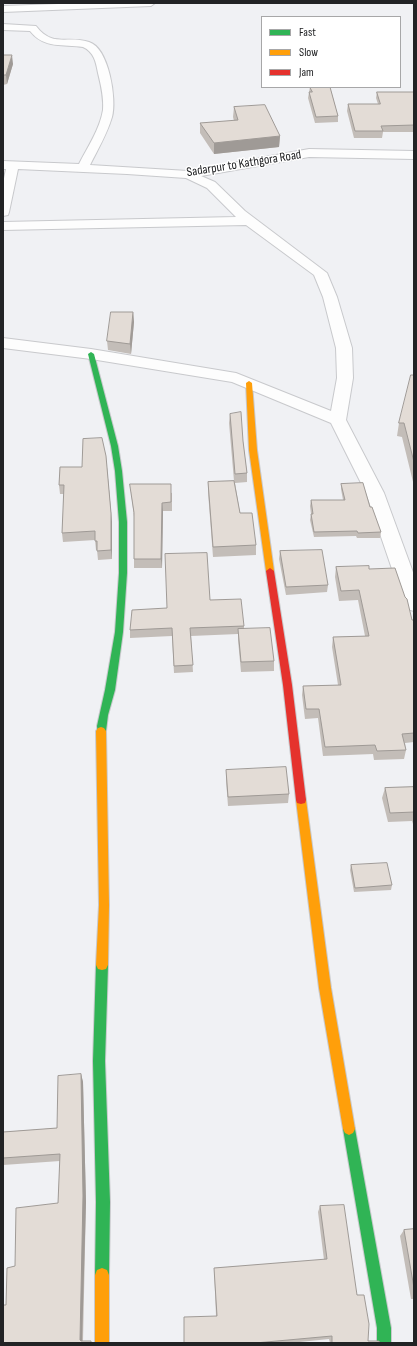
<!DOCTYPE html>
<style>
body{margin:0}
#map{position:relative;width:417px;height:1346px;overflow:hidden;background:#f0f1f4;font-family:"Sofia Sans Condensed",sans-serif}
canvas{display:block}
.frame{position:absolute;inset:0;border:4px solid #222325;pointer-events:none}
.legend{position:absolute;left:261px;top:16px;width:140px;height:72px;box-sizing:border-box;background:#fff;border:1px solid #a7a7a8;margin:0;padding:5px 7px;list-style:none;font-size:12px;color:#222325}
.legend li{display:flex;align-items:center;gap:8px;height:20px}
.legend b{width:20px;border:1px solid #a7a7a8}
</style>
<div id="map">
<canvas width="417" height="1346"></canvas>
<div class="frame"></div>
<ul class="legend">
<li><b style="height:5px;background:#30b455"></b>Fast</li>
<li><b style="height:5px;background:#ff9f0a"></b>Slow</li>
<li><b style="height:5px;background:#e5322d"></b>Jam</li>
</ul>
</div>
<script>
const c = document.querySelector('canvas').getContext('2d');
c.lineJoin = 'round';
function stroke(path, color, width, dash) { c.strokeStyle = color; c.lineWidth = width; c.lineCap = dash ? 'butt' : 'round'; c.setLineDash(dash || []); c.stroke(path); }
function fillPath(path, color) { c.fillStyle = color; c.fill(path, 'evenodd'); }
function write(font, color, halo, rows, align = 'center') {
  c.font = font + ' "Sofia Sans Condensed",sans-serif'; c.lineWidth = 3; c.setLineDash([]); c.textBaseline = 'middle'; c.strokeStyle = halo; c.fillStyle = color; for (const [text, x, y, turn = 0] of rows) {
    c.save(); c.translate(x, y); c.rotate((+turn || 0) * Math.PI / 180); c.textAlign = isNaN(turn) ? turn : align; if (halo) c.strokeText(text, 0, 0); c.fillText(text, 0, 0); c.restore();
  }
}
const street = new Path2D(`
 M86,3H155L151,6L3,12V6Z
 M3,24L36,26C53,48 67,35 89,42C109,48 117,100 112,117C107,134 98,149 90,165L188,171L309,149L414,151V159L309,157L201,176L215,182L245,211L327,273L337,297L352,348L353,378L346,420L384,493L414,575V611L407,609L404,604L366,493L331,423L232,382L91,359L3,348V338L91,349L236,373L331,411L337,378L336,348L323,297L314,275L246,225L3,230V222L236,217L207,188L186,178L127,174L18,169L9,212L8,215L3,216V183L6,169H3V161L79,164C87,148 100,129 103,110C104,98 101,85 98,73C96,62 94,52 83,47C63,44 44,49 30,31L3,30Z`);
const fast = new Path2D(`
 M91,352L94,354L118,446L122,471L127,522V573L123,632L115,690L108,715L106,731L104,734H98L97,726L105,690L115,632L119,573V522L115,471L111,446L88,354Z
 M102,960L106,961L108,965L105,1061L110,1202L109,1275L107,1280L102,1282L97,1280L95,1275L96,1202L93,1061L96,965L98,961Z
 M349,1123L353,1125L355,1129L391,1328V1343H377V1328L343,1129L345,1125Z`);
const slow = new Path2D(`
 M249,381L252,383L257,450L274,571L270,574L266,571L249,450L246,383Z
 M101,727L104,728L106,731L109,905L108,965L106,969L102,970L98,969L96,965L99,905L96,731L98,728Z
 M301,796L305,797L306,800L331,988L355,1129L353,1133L349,1135L345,1133L343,1129L319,988L296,800L297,797Z
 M102,1268L107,1270L109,1275V1343H95V1275L97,1270Z`);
const jam = new Path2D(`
 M270,568L274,571L292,685L306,800L305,803L301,804L297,803L296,800L283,685L266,571Z`);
stroke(street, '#c8c9cc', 2);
stroke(fast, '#c8c9cc', 2);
stroke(slow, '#c8c9cc', 2);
stroke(jam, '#c8c9cc', 2);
fillPath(street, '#fdfdfd');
fillPath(fast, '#30b455');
fillPath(slow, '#ff9f0a');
fillPath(jam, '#e5322d');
fillPath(new Path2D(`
 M3,55L13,64L7,84L3,85Z
 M310,87H330L338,116V122L315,123L308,98Z
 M377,92H414V132H383L382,138H354L347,111L348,104H378L376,98Z
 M234,107L280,136L279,147L214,154L200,133V123L234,121L233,117Z
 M133,312L134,322L131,354L108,350L107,341Z
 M414,375V486L402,437L397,436L399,423Z
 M230,414L243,441L247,473V482L235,483L240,513L256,545V555L213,557L208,492V482L234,481L229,423Z
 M60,467L112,522V559L98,560L97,550H96L95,540L63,542L62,533L64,494H60L59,485Z
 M130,484L172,493V511H163L162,568H134V517Z
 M341,484L370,507L381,532L380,538H357L356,536L314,537L310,520L311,514L310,506L311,500H343L341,489Z
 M280,551L328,585L327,592L286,595L279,559Z
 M336,567L369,569L412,620H414V742L405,743L406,750L404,759L374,760L373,754L323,756L318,718L305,719L302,695L303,686L338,685L332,647L333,637L365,636L358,600L339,601L335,577Z
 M210,600L244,626V629L274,661V671L241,672L238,640V634L191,636L193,672L174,673L172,636L130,638V630L167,608Z
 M226,770L289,794L288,803L228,806L226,780Z
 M414,787V827L412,821L388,822L382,798L385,788Z
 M351,865L392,885L391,890L354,892L350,870Z
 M81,1074L83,1082L86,1202L83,1341L92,1343H3L6,1305L15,1266L58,1203L60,1161L3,1165V1132L57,1128Z
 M320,1206L357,1295L368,1341L380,1343H330L329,1339L290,1343H184L216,1316L214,1268L324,1260L318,1212Z
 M414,1229V1299H411L400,1236L404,1230Z`), '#c3bdb8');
fillPath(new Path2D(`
 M12,55L13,64L7,84L6,75Z
 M280,136L279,147L214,154V143Z
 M133,312L134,322L131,354L130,344Z
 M106,456L112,522V559L111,550Z
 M162,503L163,511L162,568L161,559Z
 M81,1074L83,1082L86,1202L82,1343L80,1340Z`), '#9f9a96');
const building = new Path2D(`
 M3,55H12L6,75H3Z
 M310,87H330L338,116L316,117L309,92H312Z
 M377,92H414V125L381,126L383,131H355L348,104H380Z
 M265,105L280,136L214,143L200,123L238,120L234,107Z
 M111,312H133L130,344L107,341Z
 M411,375H414V462L404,423H399Z
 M241,412L243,441L247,473L235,474L230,414Z
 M102,438L106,456L111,513V550L97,551V541H95V531L62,533L64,485H59L60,467H82L83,439Z
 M234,481L240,513H252L256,545L213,547L208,482Z
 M363,483L370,507H372L381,532L358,533L357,531L314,532L311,514H313L311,500H345L341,484Z
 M130,484H171V502L162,503L161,559H134V513Z
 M322,550L328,585L286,587L280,551Z
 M207,553L210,600L241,599L244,626L190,628L193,665L174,666L172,628L130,630L132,610L167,608L165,554Z
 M369,566V569L395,568L405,597L407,599L412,620H414V733L402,734L406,750L377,751L375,745L325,747L319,709H306L303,686L341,685L333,637L369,636L359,590L341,591L336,567Z
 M270,628L274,661L241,662L238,629Z
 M286,767L289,794L228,797L226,770Z
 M414,787V812L390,813L385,788Z
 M387,863L392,885L355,888L351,865Z
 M81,1074L83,1196L80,1340L81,1341H91V1343H3V1305H6L7,1268L15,1266L16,1208L58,1203L60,1154L3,1158V1132L57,1128L58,1076Z
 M344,1205L357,1295H364L369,1324L368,1341H379L380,1343H332V1336L255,1343H184V1317L217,1316L214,1268L327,1259L320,1206Z
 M414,1229V1288L404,1230Z`);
fillPath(building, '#e3dcd6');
stroke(building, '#9f9a96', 1);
write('13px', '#222325', '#fff', [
 ["Sadarpur to Kathgora Road",244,164,-9]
]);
</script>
